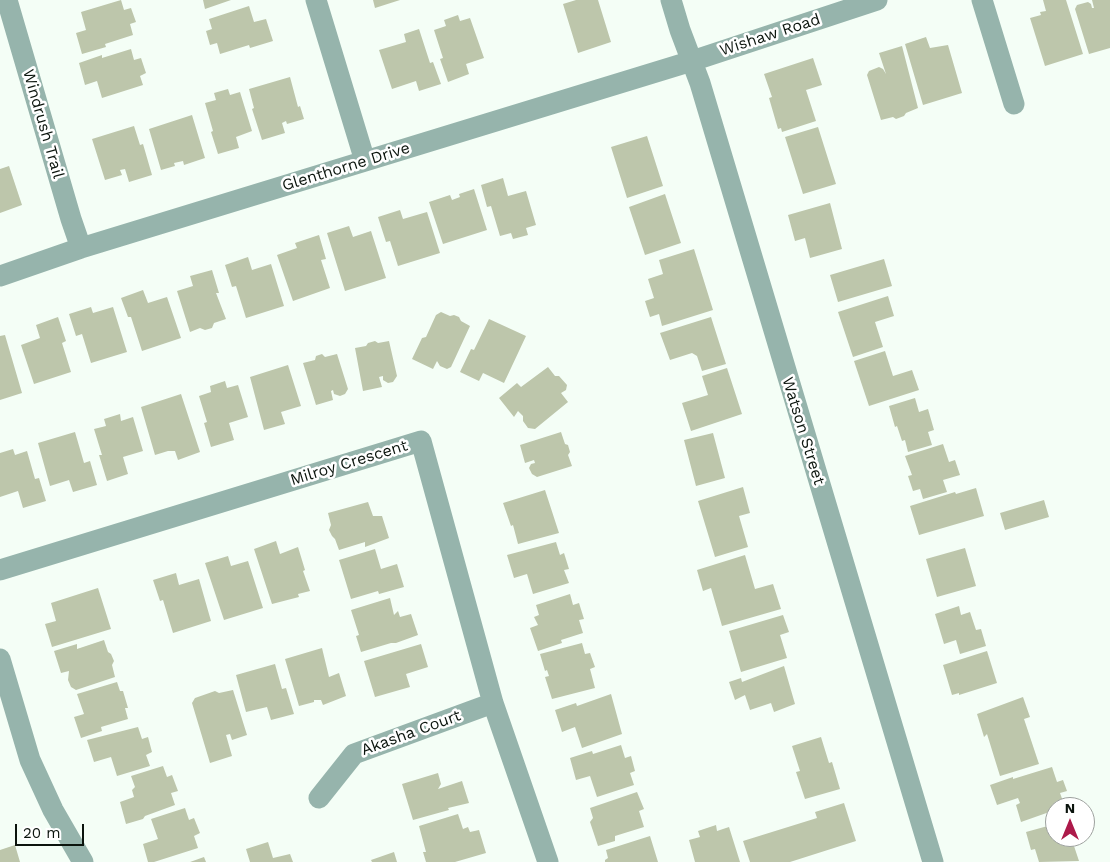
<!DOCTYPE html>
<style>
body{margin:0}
#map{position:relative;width:1110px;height:862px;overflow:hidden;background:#f4fef6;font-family:"Work Sans",sans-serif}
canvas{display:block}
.north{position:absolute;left:1045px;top:797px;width:50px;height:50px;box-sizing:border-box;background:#fff;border:1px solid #9da19e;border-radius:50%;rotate:0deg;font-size:14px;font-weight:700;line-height:20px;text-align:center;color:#0b140d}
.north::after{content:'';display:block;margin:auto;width:18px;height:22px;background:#ad1a4a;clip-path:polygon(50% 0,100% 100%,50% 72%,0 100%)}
.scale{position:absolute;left:15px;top:824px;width:69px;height:22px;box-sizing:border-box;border:2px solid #0b140d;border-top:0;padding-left:6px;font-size:15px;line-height:18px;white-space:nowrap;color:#0b140d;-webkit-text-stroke:4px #fff;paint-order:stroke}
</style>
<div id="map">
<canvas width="1110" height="862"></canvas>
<div class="north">N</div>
<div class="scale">20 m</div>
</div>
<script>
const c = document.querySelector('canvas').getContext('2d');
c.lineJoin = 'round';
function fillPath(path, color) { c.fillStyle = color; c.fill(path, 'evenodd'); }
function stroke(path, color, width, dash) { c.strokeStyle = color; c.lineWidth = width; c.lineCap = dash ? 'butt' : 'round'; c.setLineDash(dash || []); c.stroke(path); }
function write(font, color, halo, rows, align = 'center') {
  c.font = font + ' "Work Sans",sans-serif'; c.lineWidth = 5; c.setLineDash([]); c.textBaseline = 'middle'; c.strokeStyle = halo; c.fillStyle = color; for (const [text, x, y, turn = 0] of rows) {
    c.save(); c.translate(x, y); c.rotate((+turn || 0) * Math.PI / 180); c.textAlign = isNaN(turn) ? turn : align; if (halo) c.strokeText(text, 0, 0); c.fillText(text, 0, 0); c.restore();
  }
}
fillPath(new Path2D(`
 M121,0L124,10L131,8L136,22L130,24L133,35L105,44L106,47L82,54L76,33L86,30L81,12Z
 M203,0H231L205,9Z
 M373,0H400L375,8Z
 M576,0H598L611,42L578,53L563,4Z
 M1043,0H1066L1083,54L1045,66L1030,18L1041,15L1040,12L1046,11Z
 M1092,0H1110V48L1089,54L1075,9L1077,5L1088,2L1091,4L1092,8H1094Z
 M249,6L254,22L266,19L273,41L250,48L249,45L220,54L217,43L210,45L206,31L212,29L209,19Z
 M458,15L460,21L470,18L484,58L466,64L469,74L448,82L440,59L443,58L434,30L446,26L444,20Z
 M419,29L430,63L433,62L441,84L419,91L416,81L392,89L379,50L406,42L404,34Z
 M926,37L930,48L948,45L962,93L923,105L905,44Z
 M902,46L918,108L906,113L904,116L896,119L893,117L881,120L867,75L869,71L879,67L883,69L886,74L879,53Z
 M131,49L134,60L141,58L146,73L140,76L143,85L102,98L97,81L85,85L79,63L102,55V58Z
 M813,58L822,85L806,90L816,121L782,132L781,128L778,129L769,98L772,97L764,74Z
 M290,77L298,107L300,106L304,119L287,124L286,121L282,123L285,133L262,140L252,109L254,108L249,89Z
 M228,89L230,95L240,92L252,131L236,137L239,148L218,154L211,132L213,131L205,103L216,100L214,93Z
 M192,115L205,158L184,165L183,161L174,163L175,166L161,170L149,129Z
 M134,126L140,145L143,144L152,175L129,182L125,169L120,170L122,175L105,180L92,139Z
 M818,127L836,184L803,194L785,137Z
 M647,136L663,186L627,198L611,147Z
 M9,166L22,205L0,213V169Z
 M503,178L508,196L526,191L536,225L526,228L528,235L513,239L511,233L500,236L491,206L487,207L481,185Z
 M474,189L487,230L443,244L429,202L450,195L452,200L460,197L459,194Z
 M665,194L681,243L645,255L629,207Z
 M830,203L842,249L810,258L805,238L795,241L788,215Z
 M400,210L403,219L427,212L440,253L398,266L390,241L386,242L378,217Z
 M349,226L353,237L371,231L386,278L345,291L327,233Z
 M319,235L326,259L321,260L330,288L293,301L277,255L297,248L295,243Z
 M694,249L713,310L662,326L659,314L650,317L645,301L654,298L648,279L663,274L659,260Z
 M248,257L252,270L271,264L284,306L246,318L236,286L232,287L225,265Z
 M884,259L892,286L838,302L830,275Z
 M212,270L219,293H216L226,319L214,323L212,328L205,330L200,328L190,332L177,291L193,286L190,276Z
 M143,290L148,303L167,297L181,338L142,351L131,317H128L121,298Z
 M888,296L894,316L875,322L883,347L853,357L838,312Z
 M91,307L93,313L113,307L127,352L91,363L82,334L76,336L69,314Z
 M441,312L450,316L454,315L459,317L461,321L470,326L451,367L447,369L440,366L437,361L433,369L412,359L422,338L426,337L436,315Z
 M58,317L66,341L62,343L71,372L34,384L21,345L40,338L36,325Z
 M711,317L726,364L702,371L697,356L692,353L670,360L660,333Z
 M489,319L526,336L504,383L483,373L479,381L460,372L471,349L474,350Z
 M5,335L22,393L0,400V336Z
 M375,341L378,343L389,341L397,376L393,382L388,383L383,380V376L379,377L382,387L363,391L355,348L366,346L368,343Z
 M885,351L893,376L912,370L919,390L869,406L854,361Z
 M322,354L325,357L337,354L348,389L345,394L340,396L334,394L333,390L331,391L333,400L316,405L303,363L315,360L316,356Z
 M288,365L301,406L281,412L285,424L264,430L250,377Z
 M548,367L555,376H559L567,385L566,390L561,393L568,402L535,429L528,428L523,421V416L518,411L514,417L499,398L517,383L521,387Z
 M727,368L742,414L691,431L682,403L708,395L702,376Z
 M225,381L227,388L238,385L248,417L229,423L234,440L211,447L204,423L207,422L199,396L211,392L210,386Z
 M181,394L200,452L178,460L175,451H168L155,455L141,407Z
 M915,398L919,412L928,409L934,430L928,432L932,445L908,452L905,440L902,441L897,426L895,427L889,406Z
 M120,414L121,421L133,417L143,451L123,457L128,474L107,481L99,455H102L94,429L106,426L104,419Z
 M75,432L84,463L90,461L97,485L73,492L69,480L50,486L38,443Z
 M561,432L565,444L568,445L570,452L568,455L572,466L537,477L532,474L529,468L531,464L535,463L534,460L525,463L520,445Z
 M713,433L725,478L696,486L684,440Z
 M943,444L949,462L955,460L960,475L943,480L947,492L923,499L920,489L913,491L908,476L912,475L905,456Z
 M13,449L15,455L27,451L35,479L39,478L46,501L23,508L18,491L0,497V453Z
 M743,487L750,513L739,516L748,547L715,557L698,501Z
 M976,488L984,516L919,535L910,506L955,492L956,494Z
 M545,490L559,533L518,544L513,525L511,526L503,503Z
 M1044,500L1049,517L1005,530L1000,513Z
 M368,502L373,516H382L389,538L365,547V542L339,550L335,539L332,536L329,530L331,525L328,513Z
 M276,541L280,554L298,547L305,570L303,571L310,591L298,594L299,597L272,604L254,549Z
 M556,542L560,555L564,553L569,569L564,570L569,583L533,594L527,574L514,578L507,555Z
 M965,548L976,586L937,597L926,559Z
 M375,549L381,569L397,564L404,587L379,594L378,591L351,599L339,560Z
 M745,555L755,589L773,584L781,609L722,626L711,588L703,591L697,570Z
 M228,556L231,566L248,561L263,608L224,620L205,563Z
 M176,573L179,585L199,579L211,621L173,633L163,600L160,601L153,580Z
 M98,588L111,629L52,647L45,624L56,621L51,603Z
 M570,594L573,605L579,603L584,619L579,620L583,633L561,640L562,643L538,651L530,628L538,625L534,617L539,615L536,605Z
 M390,598L394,615L398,611L400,617L411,614L418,635L396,643H391L361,652L356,636L359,635L351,610Z
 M959,606L961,615L970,612L976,630L981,629L986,646L960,654L956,640L944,644L935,614Z
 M783,615L789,632L780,635L787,658L741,672L729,631Z
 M104,640L108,652L111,654L114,661L112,665L115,677L76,690L71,687L68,680L69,671L61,673L54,651L77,644V649Z
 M582,643L585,654L590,653L595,667L590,669L595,688L552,699L545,677L549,676L547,670L545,671L540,654Z
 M421,644L428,667L406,674L410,687L375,697L364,661Z
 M322,648L329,677L339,673L346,696L323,705L321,700H314V702L299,706L285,659Z
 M987,651L997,683L959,695V693L952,695L943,665Z
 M275,664L282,689L286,688L294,714L271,720L267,707L246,712L236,675Z
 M784,666L795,704L774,712L771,703L750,710L745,695L735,700L729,682L741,678L742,682Z
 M117,682L120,691H123L128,708H125L128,719L101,727L102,731L81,738L74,717L84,714L77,694Z
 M233,690L247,735L232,740L230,734L226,735L232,756L210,763L192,703L195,698L215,691L219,693Z
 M611,694L622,734L582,748L575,727L562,732L555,710L576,703L577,706Z
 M1023,697L1030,717L1024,719L1039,764L1000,776L987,734L984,737L977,714Z
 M138,727L142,739L148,737L152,752L146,755L150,766L117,776L111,757L94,762L87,740Z
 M821,737L829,763L832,762L840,789L805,799L796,772L800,771L792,746Z
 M621,745L625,758L631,756L635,771L630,773L634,785L597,797L590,776L576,780L570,758L592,751L593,754Z
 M163,766L167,777L172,775L178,791L171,793L175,805L145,816L143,819L126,824L120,802L134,797L132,790L135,787L131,776Z
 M1052,767L1057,782L1063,780L1067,791L1060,793L1065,807H1055V810L1021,822L1016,805L1020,803L1018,798L997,805L990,785L1013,777V779Z
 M438,773L441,784L438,789L462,781L469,803L448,808L449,810L413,820L402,784Z
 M637,792L644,809L639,811L644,827L615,836V841L598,846L590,822L593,818L590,808Z
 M844,803L856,841L790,862H750L743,841L817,818L815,812Z
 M185,808L189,820L194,818L200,833L194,836L198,848L154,862H148L143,844L158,839L151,819Z
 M458,814L463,829L468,827L470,832L479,830L486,853L455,862H426L423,852H426L419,826Z
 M1055,824V837H1071L1079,861L1039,862L1035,849L1031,850L1026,832Z
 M716,825L717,831L729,827L740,862H695L689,840L700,837L698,831Z
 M650,836L658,862H605V860L608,858L606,850Z
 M268,842L273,858L290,854L293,862H250L246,849Z
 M15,845L20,862H0V850Z
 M394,852L397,862H372L371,860Z
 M204,857L206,862H190Z`), '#bdc6ab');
stroke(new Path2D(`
 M7,0L71,219L81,248
 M316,0L365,161
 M671,0L680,30L700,83L933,862
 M982,0L1014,104
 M0,276L81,248L692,61L877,0
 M0,570L421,441L493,703L548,862
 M0,659L30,760L53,810L83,862
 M319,798L354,754L493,703`), '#96b4ac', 21);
write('16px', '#0b140d', '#fff', [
 ["Wishaw Road",770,35,-18],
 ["Windrush Trail",43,124,74],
 ["Glenthorne Drive",346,167,-17],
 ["Watson Street",803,431,73],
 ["Milroy Crescent",349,463,-17],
 ["Akasha Court",411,733,-20]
]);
</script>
